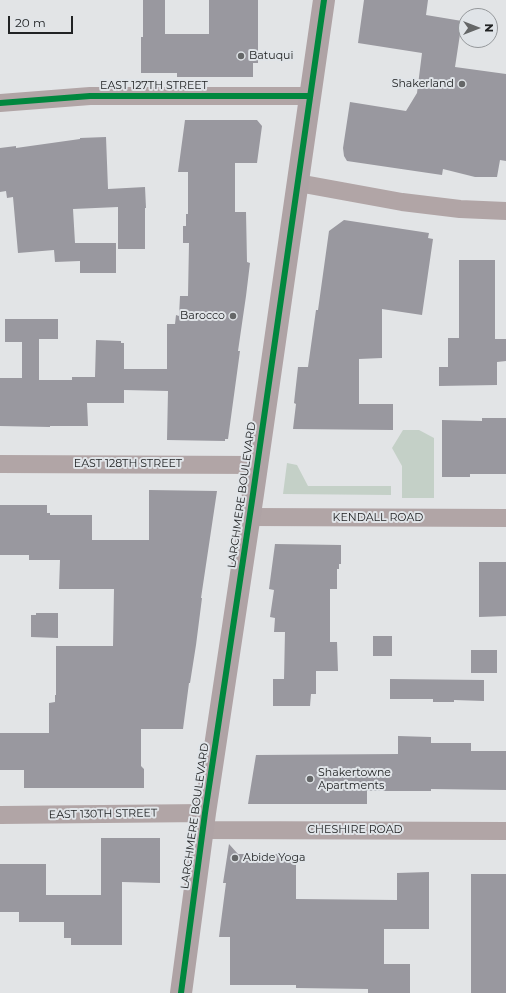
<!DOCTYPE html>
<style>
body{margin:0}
#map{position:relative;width:506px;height:993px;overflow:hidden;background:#e2e4e6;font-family:Montserrat,sans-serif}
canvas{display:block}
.north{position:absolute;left:458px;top:8px;width:40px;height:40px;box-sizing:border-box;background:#e0e4e8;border:1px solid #94979a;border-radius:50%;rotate:90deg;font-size:11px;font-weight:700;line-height:16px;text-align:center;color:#212324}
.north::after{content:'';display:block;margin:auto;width:14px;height:18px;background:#656768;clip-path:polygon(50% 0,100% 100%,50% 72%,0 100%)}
.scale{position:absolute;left:8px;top:16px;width:65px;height:18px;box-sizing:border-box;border:2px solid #212324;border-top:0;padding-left:5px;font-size:12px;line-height:14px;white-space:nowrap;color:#212324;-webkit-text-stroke:3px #e0e4e8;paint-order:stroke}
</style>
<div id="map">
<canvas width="506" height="993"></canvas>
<div class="north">N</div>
<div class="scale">20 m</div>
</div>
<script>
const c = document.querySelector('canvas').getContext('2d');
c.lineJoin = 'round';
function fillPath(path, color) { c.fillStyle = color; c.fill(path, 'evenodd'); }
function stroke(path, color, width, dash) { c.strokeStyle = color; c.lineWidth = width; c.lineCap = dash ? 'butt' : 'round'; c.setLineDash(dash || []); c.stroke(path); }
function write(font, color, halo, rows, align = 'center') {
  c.font = font + ' Montserrat,sans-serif'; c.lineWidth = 4; c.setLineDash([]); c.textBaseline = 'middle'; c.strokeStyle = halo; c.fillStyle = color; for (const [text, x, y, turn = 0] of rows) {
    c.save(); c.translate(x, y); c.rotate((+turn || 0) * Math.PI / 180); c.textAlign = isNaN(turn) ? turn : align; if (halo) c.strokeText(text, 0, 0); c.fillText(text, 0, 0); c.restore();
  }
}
fillPath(new Path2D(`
 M403,430H419L434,438V498H402V466L392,448Z
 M287,463L297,465L308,486H391V495L283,494Z`), '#c4d0c7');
fillPath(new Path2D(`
 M143,0H165V34H209V0H258V63H253V77H177V73H141V37H143Z
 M364,0H428L426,15L462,21L455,67L506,74V161L500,160L497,177H475L443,169L442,175L347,161L344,156L343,148L350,102L406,111L417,93L422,53L358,43Z
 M185,120H257L262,126L257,163H235V212H246L247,262L250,263L246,296L238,351H240L228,439H225V441L167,440L168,391L124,390V403H87L88,426H50V427L0,426V378H22V342H5V319H58V339H39V380H72V377H95L96,340L121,341V343H124V369H167V324H175L176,315L179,316L180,296H188L189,243H183V226H186V214H188V172H178Z
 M106,137L108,189L145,187L146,208H145V249H118V207L73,209L75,243H116V273H80V261L55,262L54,250L18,253L13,197L7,198L6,191L0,192V148L16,146V148L80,139V138Z
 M344,220L429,233L428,238L433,239L422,315L382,309V358L359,359V404H393V430L293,429L296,404L294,403L298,367H308L316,310H318L329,231Z
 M459,260H495V339H506V361L497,362V385L439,386V367H448V338H459Z
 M482,418H506V474H470V477H442V420L482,421Z
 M149,490L217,491L201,598H202L196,645L190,683H189L183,729H141V766L144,769V788H24V770H0V733H49V703L55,702V695H56V646H113L114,589H59L60,560H29V555H0V505H47V513H50V515H92V540H149Z
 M275,544L341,545V564H339V569H337V589H330V642H337L338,671H316V694H311L310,706H273V679H284L285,632H274L275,618L270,617L274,590L269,589Z
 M479,562H506V616L479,617Z
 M36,613H58V638L31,637V615H36Z
 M373,636H392V656H373Z
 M471,650H497V673H471Z
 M390,679L484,680V701L454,700V702H433V699H390Z
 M398,736L431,737V743H471V751H506V790L431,789V791H367V804H248L256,755L398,754Z
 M101,838H160V883L122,882V945H71V938H64V922H19V912H0V864H46V895H101Z
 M229,844L238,854H296V899L397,900V873L429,872V929H384V964H410V993H368V989L296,988V985H230V937H219L226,883H223Z
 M471,874H506V993H471Z`), '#99989f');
stroke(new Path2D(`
 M0,103L90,96H309
 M298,183L402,202L460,209L506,211
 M0,464L257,465
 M249,517L506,518
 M0,815L205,813
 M203,830L506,831`), '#b1a5a6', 18);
stroke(new Path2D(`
 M181,993L205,813L253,494L324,0`), '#afa3a5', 22);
stroke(new Path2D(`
 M0,103L90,96H309
 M181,993L205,813L253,494L324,0`), '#00873e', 6);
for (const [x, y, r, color] of [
 [241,56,4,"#656768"],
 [462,84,4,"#656768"],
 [233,316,4,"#656768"],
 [310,779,4,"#656768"],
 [235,858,4,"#656768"]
]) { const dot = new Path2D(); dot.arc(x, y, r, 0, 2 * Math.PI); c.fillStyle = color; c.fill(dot); stroke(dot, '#e0e4e8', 1.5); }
write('11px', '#212324', '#e0e4e8', [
 ["Batuqui",249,56],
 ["Shakerland",454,84,"right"],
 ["Barocco",225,316,"right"],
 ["Shakertowne",318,773],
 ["Apartments",318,786],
 ["Abide Yoga",243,858]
], 'left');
write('11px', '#212324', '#e0e4e8', [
 ["EAST 127TH STREET",154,86],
 ["EAST 128TH STREET",128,464],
 ["LARCHMERE BOULEVARD",242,495,-82],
 ["KENDALL ROAD",378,518],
 ["EAST 130TH STREET",103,814,-1],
 ["LARCHMERE BOULEVARD",195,816,-82],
 ["CHESHIRE ROAD",355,830]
]);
</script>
